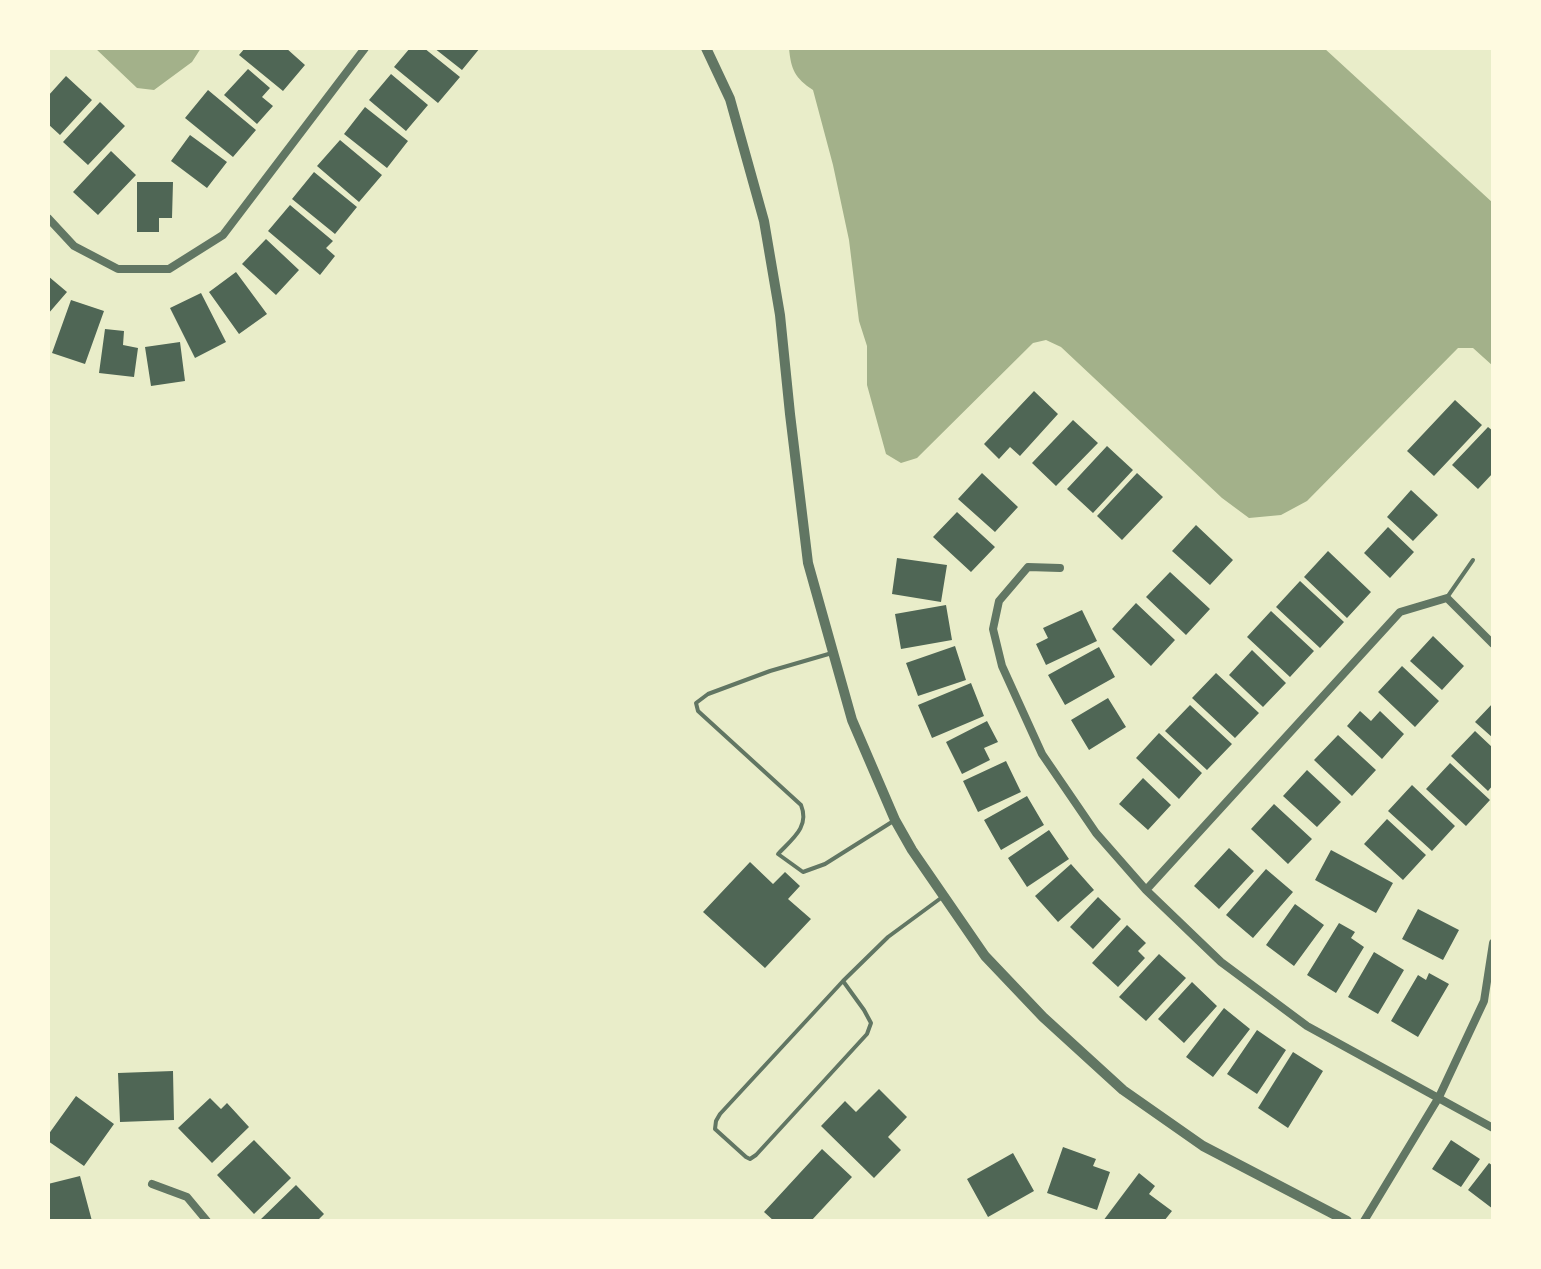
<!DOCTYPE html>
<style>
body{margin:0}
#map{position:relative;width:1541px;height:1269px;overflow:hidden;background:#e9edc9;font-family:"Archivo Narrow",sans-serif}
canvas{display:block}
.frame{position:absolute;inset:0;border:50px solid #fefae0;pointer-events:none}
</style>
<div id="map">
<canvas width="1541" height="1269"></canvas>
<div class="frame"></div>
</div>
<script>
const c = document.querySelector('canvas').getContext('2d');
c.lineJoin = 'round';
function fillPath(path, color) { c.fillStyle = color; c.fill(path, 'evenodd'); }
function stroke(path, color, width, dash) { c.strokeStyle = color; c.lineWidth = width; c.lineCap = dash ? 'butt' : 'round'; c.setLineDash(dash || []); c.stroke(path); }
fillPath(new Path2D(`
 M95,48H201L192,62L154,90L137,88Z
 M789,48H1324L1493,203V366L1473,348H1458L1307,501L1281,515L1249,518L1222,498L1061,347L1046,340L1033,343L917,458L901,463L886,454L867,385V346L859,321L849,240L833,165L813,90C795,78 791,70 789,48Z`), '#a3b18a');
fillPath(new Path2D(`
 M245,48H286L305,65L283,91L239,55Z
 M410,48H424L460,77L438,103L394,67Z
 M434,48H480L462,70Z
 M248,69L270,88L262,97L273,106L257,124L224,95Z
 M391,74L428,105L406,131L369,100Z
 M66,76L92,100L60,135L48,124V96Z
 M208,90L256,130L233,157L185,118Z
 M100,102L125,126L88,165L63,142Z
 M365,107L408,141L387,168L344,134Z
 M190,135L227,162L207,188L171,161Z
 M340,140L382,175L359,202L317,166Z
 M111,151L136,175L98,215L73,192Z
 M314,172L357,207L335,234L292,199Z
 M137,182H173L172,218H159V232H137Z
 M290,205L333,241L326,248L335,256L320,275L268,231Z
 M266,239L299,270L276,295L242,264Z
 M236,272L267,314L239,334L209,292Z
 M48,276L67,292L48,314Z
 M201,293L226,342L195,358L170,308Z
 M71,300L104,311L85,364L52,353Z
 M105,329L124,331L123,345L138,348L134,377L99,373Z
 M180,342L185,381L151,386L145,347Z
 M1034,391L1058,414L1020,456L1010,447L999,459L984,444Z
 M1455,400L1482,425L1434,476L1407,451Z
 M1073,420L1098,443L1056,486L1032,463Z
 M1488,427L1493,431V473L1478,489L1452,465Z
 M1107,446L1133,470L1093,513L1067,489Z
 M982,473L1018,507L995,532L958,499Z
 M1137,473L1163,497L1122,540L1097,516Z
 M1411,490L1438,515L1413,541L1387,517Z
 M957,512L995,547L971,572L933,537Z
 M1196,525L1233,560L1210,585L1172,551Z
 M1388,527L1414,552L1390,578L1364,553Z
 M1328,551L1371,592L1347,618L1304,577Z
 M897,558L947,565L941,602L892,594Z
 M1170,572L1210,609L1186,635L1146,597Z
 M1300,581L1344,622L1320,648L1276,607Z
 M1136,603L1175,640L1151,666L1112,629Z
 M946,605L952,640L901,649L895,614Z
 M1082,610L1097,641L1046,665L1036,644L1048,638L1043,628Z
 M1271,611L1314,651L1290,677L1247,637Z
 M1433,636L1464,666L1442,690L1410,661Z
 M955,646L966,680L918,696L906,663Z
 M1099,647L1115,677L1065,705L1048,675Z
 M1252,650L1286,683L1263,707L1229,675Z
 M1402,666L1439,701L1415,727L1378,692Z
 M1216,673L1259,713L1235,738L1192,698Z
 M971,683L984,716L932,738L918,705Z
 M1108,698L1126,727L1089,750L1071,720Z
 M1493,703V738L1475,722Z
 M1190,705L1232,744L1207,770L1165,731Z
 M1360,711L1371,721L1380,711L1404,734L1382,759L1347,726Z
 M987,721L998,742L984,748L990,760L962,774L946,742Z
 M1475,731L1493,748V785L1488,791L1451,756Z
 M1159,733L1202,773L1179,799L1136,758Z
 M1338,735L1376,770L1352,796L1314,760Z
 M1006,761L1021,792L978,812L963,781Z
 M1450,763L1490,800L1466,826L1426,789Z
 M1307,770L1341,802L1317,827L1283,796Z
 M1143,778L1171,805L1148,830L1119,804Z
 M1412,785L1455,826L1432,851L1388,811Z
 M1027,796L1044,825L1001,850L984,820Z
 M1274,804L1312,839L1288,864L1251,829Z
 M1387,819L1426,855L1403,880L1364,844Z
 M1049,830L1069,859L1027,887L1008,858Z
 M1229,848L1254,871L1219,909L1194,886Z
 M1331,850L1393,883L1376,913L1315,880Z
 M750,862L773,884L785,872L800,886L788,899L811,919L765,968L703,912Z
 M1071,864L1094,890L1058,922L1035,896Z
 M1266,869L1293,892L1253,938L1226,915Z
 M1098,897L1121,919L1093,949L1070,927Z
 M1295,904L1324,925L1294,966L1266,945Z
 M1418,909L1459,930L1443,960L1402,939Z
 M1339,923L1355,932L1351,938L1364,947L1336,993L1307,975Z
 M1127,925L1146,943L1138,951L1145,958L1118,987L1092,963Z
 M1374,952L1404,970L1378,1014L1348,997Z
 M1159,954L1186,978L1146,1021L1119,997Z
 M1429,973L1449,984L1418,1037L1391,1021L1418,975L1426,980Z
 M1192,982L1217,1006L1184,1043L1158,1019Z
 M1224,1008L1250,1029L1213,1077L1186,1057Z
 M1257,1030L1286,1050L1257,1094L1227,1074Z
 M1293,1052L1323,1071L1288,1128L1258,1108Z
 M173,1071L174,1120L120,1122L118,1073Z
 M879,1089L907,1117L888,1137L901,1150L874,1178L821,1126L845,1101L856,1112Z
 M76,1096L114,1124L84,1166L48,1141V1135Z
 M210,1098L221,1109L227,1103L249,1127L212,1163L178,1128Z
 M254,1140L291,1178L254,1214L217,1175Z
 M1451,1140L1480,1159L1461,1187L1432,1169Z
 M1063,1147L1096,1159L1093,1166L1110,1172L1097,1210L1047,1193Z
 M822,1149L852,1177L811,1221H774L764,1212Z
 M1013,1153L1034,1191L988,1217L967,1179Z
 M1489,1163L1493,1166V1209L1468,1190Z
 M1139,1173L1155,1186L1149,1194L1172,1211L1164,1221H1103Z
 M80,1176L92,1221H48V1184Z
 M296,1185L324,1214L317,1221H259Z`), '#4f6655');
stroke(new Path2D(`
 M1448,596L1473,560
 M832,653L770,671L708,694L696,703L698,711L801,805C810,827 792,839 778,854L803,872L825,864L895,820
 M843,981L864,1010L871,1023L867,1034L756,1155L750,1159L746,1157L715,1129L716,1121L720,1114L843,981L888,937L941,898`), '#617663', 4);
stroke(new Path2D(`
 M48,218L74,246L118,269H169L223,235L365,48
 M1060,568L1028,567L999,601L993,629L1002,666L1042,754L1096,833L1146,890L1221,962L1307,1026L1493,1128
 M1146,890L1400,612L1447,598L1493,644
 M152,1184L187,1197L207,1221
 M1364,1221L1439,1097L1484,1001L1493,943`), '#617663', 8);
stroke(new Path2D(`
 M706,48L730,99L764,221L780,315L790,414L808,563L852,720L895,820L912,850L985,956L1043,1017L1123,1090L1203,1146L1347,1221`), '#617663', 10);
</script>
